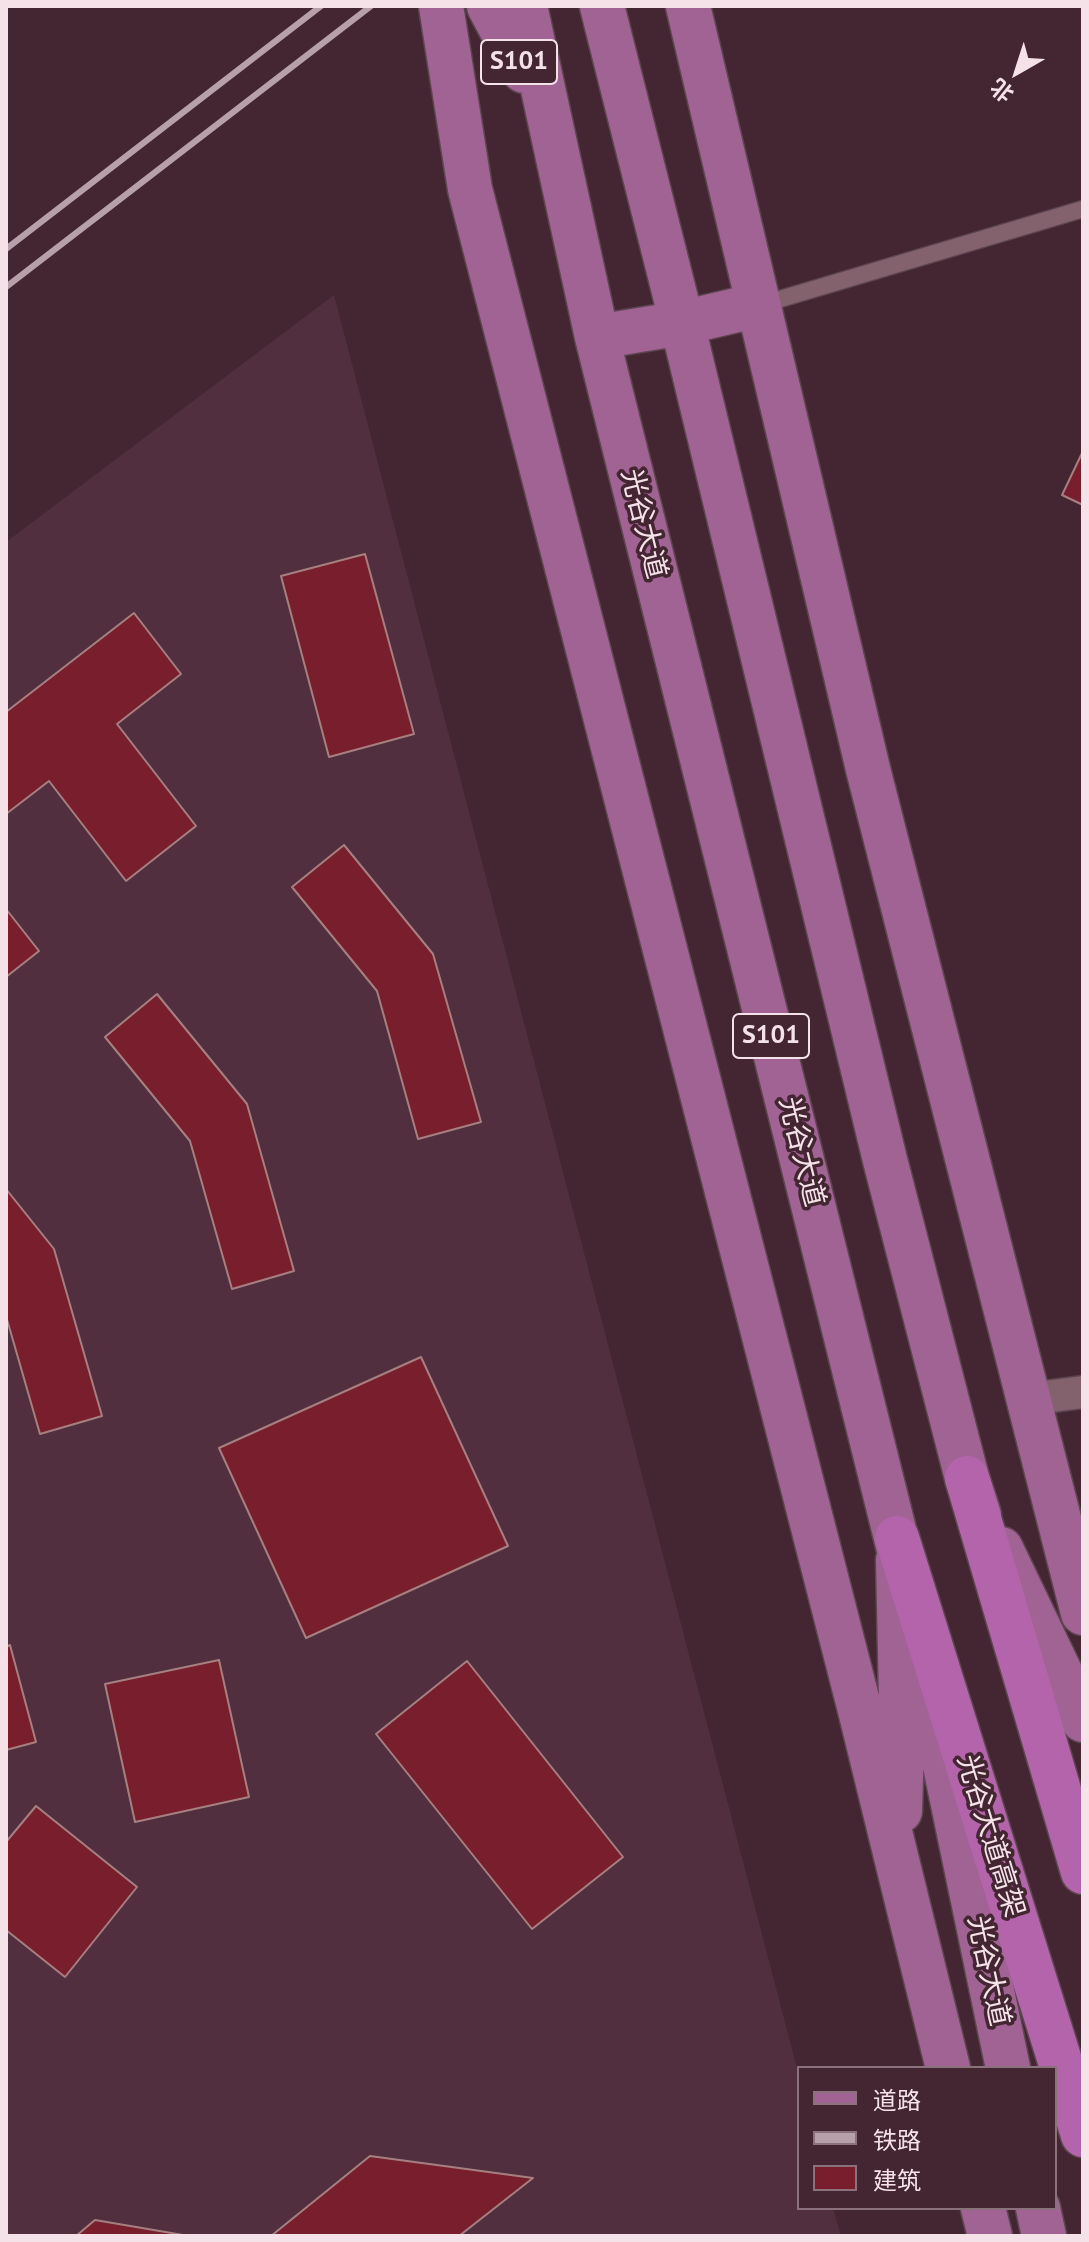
<!DOCTYPE html>
<meta charset="utf-8">
<style>
body{margin:0}
#map{position:relative;width:1089px;height:2242px;overflow:hidden;background:#432632;font-family:"PT Sans","Noto Sans SC",sans-serif}
canvas{display:block}
.frame{position:absolute;inset:0;border:8px solid #f5e2e9;pointer-events:none}
.legend{position:absolute;left:797px;top:2066px;width:260px;height:144px;box-sizing:border-box;background:#432632;border:2px solid #8a717b;margin:0;padding:10px 14px;list-style:none;font-size:24px;color:#f5e2e9}
.legend li{display:flex;align-items:center;gap:16px;height:40px}
.legend b{width:40px;border:2px solid #8a717b}
.north{position:absolute;left:977px;top:32px;width:80px;height:80px;-webkit-text-stroke:6px #432632;paint-order:stroke;rotate:219deg;font-size:22px;font-weight:700;line-height:32px;text-align:center;color:#f5e2e9}
.north::after{content:'';display:block;margin:auto;width:28px;height:36px;background:#f5e2e9;clip-path:polygon(50% 0,100% 100%,50% 72%,0 100%)}
</style>
<div id="map">
<canvas width="1089" height="2242"></canvas>
<div class="frame"></div>
<ul class="legend">
<li><b style="height:10px;background:#a06393"></b>道路</li>
<li><b style="height:10px;background:#b7a0a9"></b>铁路</li>
<li><b style="height:22px;background:#791e2c"></b>建筑</li>
</ul>
<div class="north">北</div>
</div>
<script>
const c = document.querySelector('canvas').getContext('2d');
c.lineJoin = 'round';
function fillPath(path, color) { c.fillStyle = color; c.fill(path, 'evenodd'); }
function stroke(path, color, width, dash) { c.strokeStyle = color; c.lineWidth = width; c.lineCap = dash ? 'butt' : 'round'; c.setLineDash(dash || []); c.stroke(path); }
function write(font, color, halo, rows, align = 'center') {
  c.font = font + ' "PT Sans","Noto Sans SC",sans-serif'; c.lineWidth = 7; c.setLineDash([]); c.textBaseline = 'middle'; c.strokeStyle = halo; c.fillStyle = color; for (const [text, x, y, turn = 0] of rows) {
    c.save(); c.translate(x, y); c.rotate((+turn || 0) * Math.PI / 180); c.textAlign = isNaN(turn) ? turn : align; if (halo) c.strokeText(text, 0, 0); c.fillText(text, 0, 0); c.restore();
  }
}
fillPath(new Path2D(`
 M334,295L799,2076V2208H833L841,2236H6V542Z`), '#522f3e');
const building = new Path2D(`
 M1083,451V505L1062,495Z
 M365,554L414,734L329,757L281,576Z
 M134,613L181,674L117,724L196,826L126,881L49,781L6,814V712Z
 M344,845L433,954L481,1122L418,1139L377,991L292,887Z
 M6,909L39,951L6,977Z
 M157,994L247,1104L294,1271L232,1289L190,1141L105,1037Z
 M6,1189L54,1249L102,1416L40,1434L6,1316Z
 M421,1357L508,1546L306,1638L219,1448Z
 M10,1645L36,1742L6,1750V1647Z
 M219,1660L249,1797L135,1822L105,1684Z
 M467,1661L623,1857L532,1929L376,1734Z
 M36,1806L137,1887L65,1977L6,1930V1842Z
 M370,2156L533,2178L459,2236H271Z
 M95,2220L189,2236H76Z`);
fillPath(building, '#791e2c');
stroke(building, '#a68081', 2);
const lane = new Path2D(`
 M760,305L1083,209`);
const street = new Path2D(`
 M1029,1399L1083,1392`);
const primary = new Path2D(`
 M441,6L470,189L861,1714L948,2068
 M489,6L524,71
 M525,6L597,337L905,1574
 M602,6L682,323L885,1160L967,1478L979,1515
 M688,6L868,769L1083,1613
 M597,337L682,323L758,305
 M1001,1549L1083,1720
 M898,1560L902,1745L900,1811
 M933,1708L1008,2068
 M983,2208L990,2236
 M1038,2208L1044,2236`);
const highway = new Path2D(`
 M967,1478L1083,1872
 M897,1538L1083,2135`);
stroke(lane, '#5d4550', 19);
stroke(street, '#5d4550', 35);
stroke(primary, '#5d4550', 47);
stroke(highway, '#5d4550', 47);
stroke(lane, '#83626e', 16);
stroke(street, '#83626e', 32);
stroke(primary, '#a06393', 44);
stroke(highway, '#b364ab', 44);
stroke(new Path2D(`
 M6,249L321,6
 M6,287L371,6`), '#b7a0a9', 6);
for (const [x, y, w] of [
 [519,62,76],
 [771,1036,76]
]) { const box = new Path2D(); box.roundRect(x - w / 2, y - 22, w, 44, 6); c.fillStyle = '#432632'; c.fill(box); stroke(box, '#f5e2e9', 2); }
write('bold 26px', '#f5e2e9', null, [
 ["S101",519,62],
 ["S101",771,1036]
]);
write('28px', '#f5e2e9', '#432632', [
 ["光谷大道",643,524,76],
 ["光谷大道",801,1152,76],
 ["光谷大道高架",990,1836,73],
 ["光谷大道",988,1971,78]
]);
</script>
